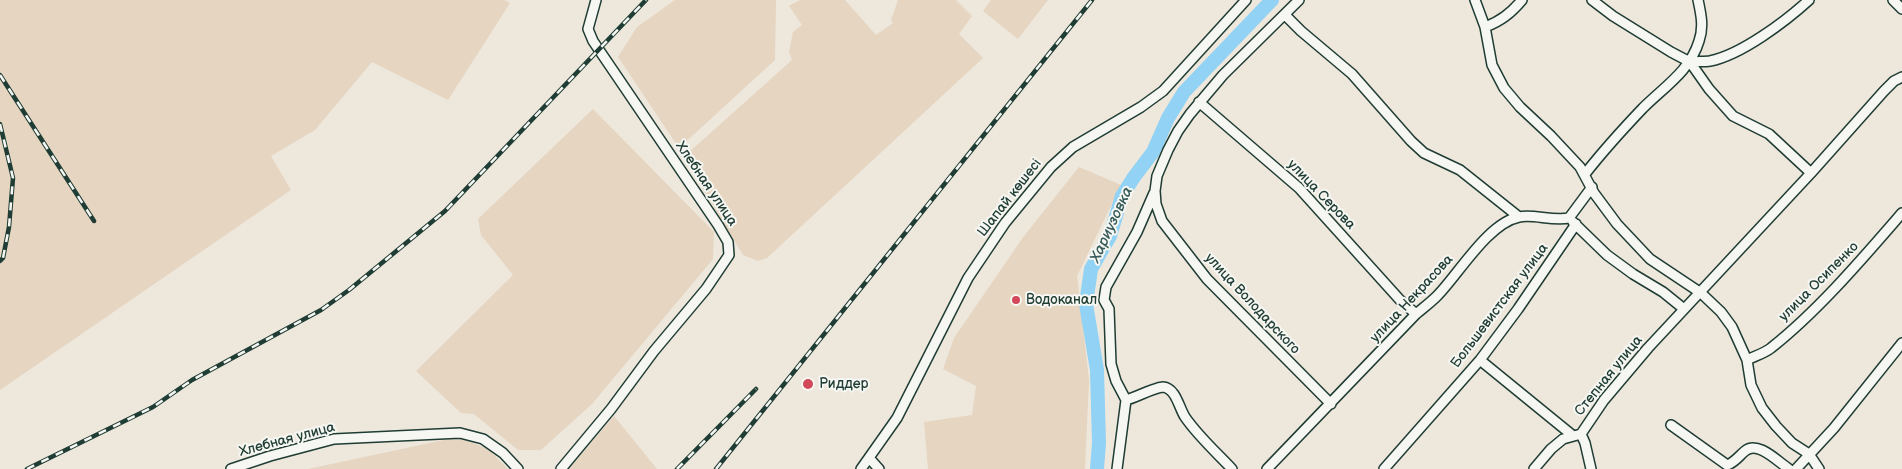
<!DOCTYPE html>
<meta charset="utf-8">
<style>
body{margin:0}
canvas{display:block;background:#eee7dc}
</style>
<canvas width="1902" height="469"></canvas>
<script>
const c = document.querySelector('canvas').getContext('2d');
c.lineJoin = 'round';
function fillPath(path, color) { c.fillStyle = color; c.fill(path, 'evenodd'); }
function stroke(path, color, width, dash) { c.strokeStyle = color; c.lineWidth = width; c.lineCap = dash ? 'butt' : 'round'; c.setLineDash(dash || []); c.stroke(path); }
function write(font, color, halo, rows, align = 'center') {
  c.font = font + ' "Balsamiq Sans",sans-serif'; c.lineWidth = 4; c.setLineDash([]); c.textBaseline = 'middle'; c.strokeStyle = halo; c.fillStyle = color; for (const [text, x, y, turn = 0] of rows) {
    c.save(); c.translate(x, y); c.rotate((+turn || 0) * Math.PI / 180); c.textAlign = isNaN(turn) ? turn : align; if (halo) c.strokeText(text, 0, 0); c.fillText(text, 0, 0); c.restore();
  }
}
fillPath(new Path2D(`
 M0,0H504L510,3L448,100L372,62L315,130L271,156L291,190L0,390Z
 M675,0H776L775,60L679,148L618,57L637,27Z
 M800,0H845L876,35L893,23L891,20L898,0H956L972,16L959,34L983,58L767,258L758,261L743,255L691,169L695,166L687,154L792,60L789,52L793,32L802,25L789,6Z
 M991,0H1048L1018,39L983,11Z
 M593,109L714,232L713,259L592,404L541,450H518L474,414L461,413L416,371L513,275L481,235L478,219Z
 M1079,167L1121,185L1077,276L1089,380L1085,469H928L924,422L972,415L976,386L943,369L954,338L1024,236Z
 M614,416L657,469H569Z
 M458,437L488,449L508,469H308Z`), '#e5d5c1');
stroke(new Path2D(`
 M1097,469L1099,443L1097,370L1086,304L1091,269L1110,236L1122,196L1134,177L1153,152L1168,118L1184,92L1272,0`), '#92d2f4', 14);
const minor = new Path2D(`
 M1299,0L1223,75L1190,114L1178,131L1168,150L1157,176L1155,191L1156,204L1162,221L1207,279L1331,404
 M1475,0L1485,27L1492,65L1504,88L1520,107L1551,136L1580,167L1594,193L1617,224L1650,259L1701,293L1721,312L1732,327L1747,360L1751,385L1762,408L1776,426L1792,443L1809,454L1819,469
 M1592,0L1613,16L1671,52L1690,62L1709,89L1733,116L1769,134L1811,173
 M1893,0L1902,9
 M1285,15L1301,31L1352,74L1411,141L1424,153L1460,170L1519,217
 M1485,27C1501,21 1511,13 1522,0
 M1690,62C1697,61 1704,62 1710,61C1741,55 1786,21 1809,0
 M1199,102L1299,188L1400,300L1416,314
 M1585,174C1603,151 1623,129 1643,108C1664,87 1690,71 1699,41C1704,27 1701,14 1698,0
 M1573,222L1607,255L1633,274L1663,292L1684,309
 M1480,360L1572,435
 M1747,360C1755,356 1765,353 1771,348C1818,311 1863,258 1902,213
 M1126,400C1135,398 1155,387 1163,387C1176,388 1179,408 1185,417C1198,436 1216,452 1232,469
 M1671,425L1727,465C1734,463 1739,456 1745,451C1758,440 1778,462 1789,469
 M1581,434L1585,443L1591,469
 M870,459L879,469
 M231,469L270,456L334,439L460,433L483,439L503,453L518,469
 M561,469L611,409L654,351L706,289L729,255L728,242L718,225L593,41L588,29L596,0
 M861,469L897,418L968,278L1005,223L1051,167L1073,147L1141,107L1163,91L1246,0
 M1117,469L1126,400L1116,381L1111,364L1109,309L1104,300L1106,287L1137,232L1154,193
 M1267,469L1416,314C1423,308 1430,303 1437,296C1458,275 1488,223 1519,217C1533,214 1552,221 1569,218L1592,187
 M1384,469L1480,360L1518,309L1576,224
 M1534,469L1551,449L1563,439L1581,434L1604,400L1648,348L1811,173L1884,91L1894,81L1902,77
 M1796,469L1834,428L1902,343`);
stroke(minor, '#1f3d34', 12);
stroke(minor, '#f6f6f2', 9);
const rail = new Path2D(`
 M0,75L94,221
 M0,124L13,178L9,227L3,258L0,261
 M27,469L153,407L192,380L321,310L349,290L445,211L646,0
 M677,469L756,389
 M716,469L1092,0`);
stroke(rail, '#1f3d34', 4.5);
stroke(rail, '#f6f6f2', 2.5, [8]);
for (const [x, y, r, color] of [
 [1016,300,5,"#d1495b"],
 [808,384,6,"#d1495b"]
]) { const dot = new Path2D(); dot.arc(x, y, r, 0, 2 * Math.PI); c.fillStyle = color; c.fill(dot); stroke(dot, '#f6f6f2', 2); }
write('14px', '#1f3d34', '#f6f6f2', [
 ["Хлебная улица",706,184,56],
 ["улица Серова",1321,195,46],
 ["Шапай көшесі",1010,198,-52],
 ["улица Осипенко",1819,282,-45],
 ["улица Некрасова",1412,299,-47],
 ["улица Володарского",1252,304,47],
 ["Большевистская улица",1500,306,-53],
 ["Степная улица",1609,376,-51],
 ["Хлебная улица",287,440,-15]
]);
write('14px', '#1f3d34', '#f6f6f2', [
 ["Водоканал",1026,300],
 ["Риддер",819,384]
], 'left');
write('italic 15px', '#365b5a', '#f6f6f2', [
 ["Хариузовка",1112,225,-65]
]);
</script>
